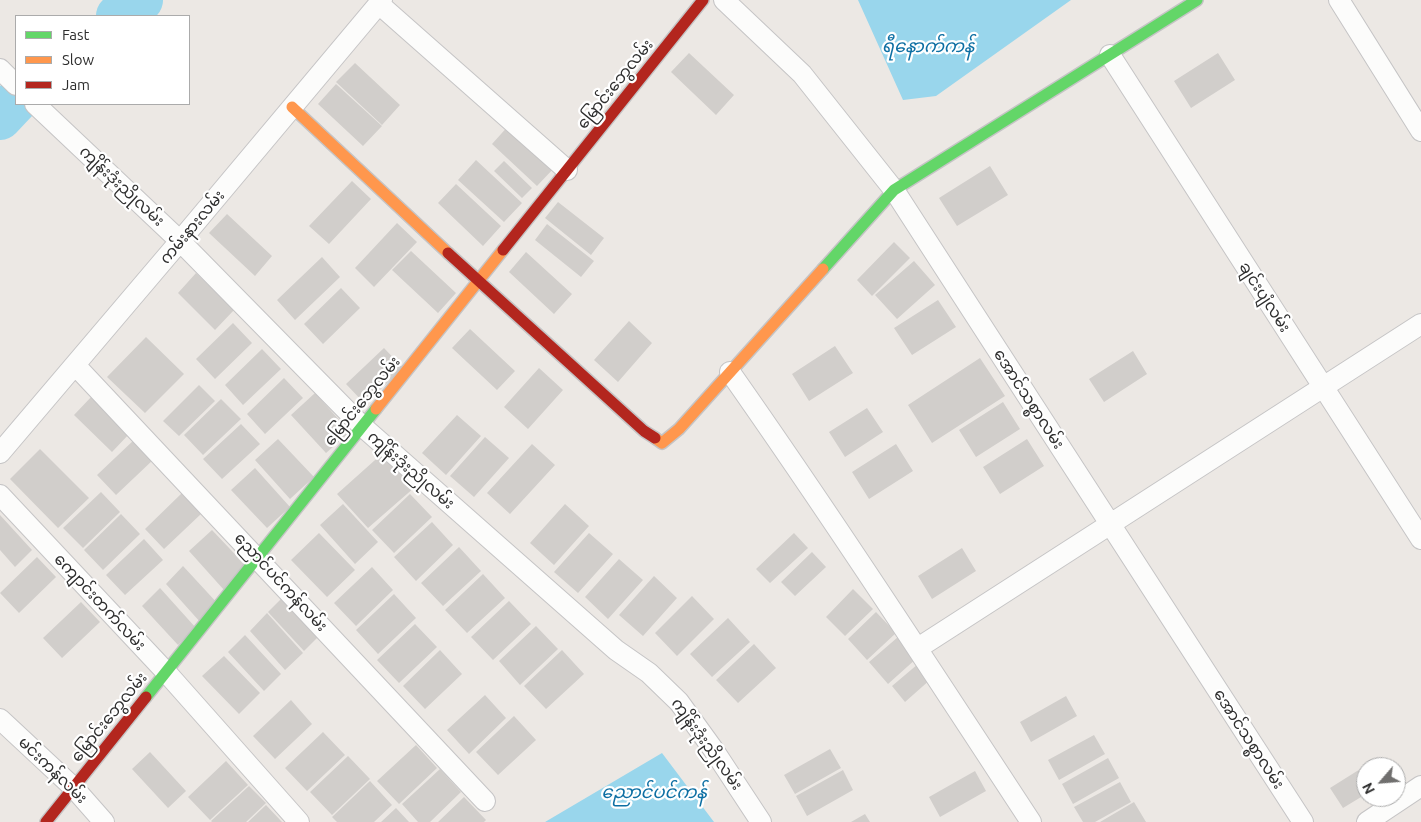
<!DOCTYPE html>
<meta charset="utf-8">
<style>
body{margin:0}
#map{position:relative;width:1421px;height:822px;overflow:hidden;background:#ece8e4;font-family:Ubuntu,sans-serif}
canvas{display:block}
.legend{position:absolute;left:15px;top:15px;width:175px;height:90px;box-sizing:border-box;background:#fff;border:1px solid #ababab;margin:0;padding:6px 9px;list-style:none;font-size:15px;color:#2e2e2e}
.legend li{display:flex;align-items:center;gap:10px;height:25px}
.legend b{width:25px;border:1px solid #ababab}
.north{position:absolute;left:1356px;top:757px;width:50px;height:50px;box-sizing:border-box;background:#fff;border:1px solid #ababab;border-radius:50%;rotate:243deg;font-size:14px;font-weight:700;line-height:20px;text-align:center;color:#2e2e2e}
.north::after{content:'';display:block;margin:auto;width:18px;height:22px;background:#706f6e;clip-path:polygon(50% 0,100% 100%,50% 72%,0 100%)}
</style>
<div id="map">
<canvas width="1421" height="822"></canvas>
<ul class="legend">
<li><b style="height:6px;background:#63d668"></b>Fast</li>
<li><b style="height:6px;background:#ff974d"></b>Slow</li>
<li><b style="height:6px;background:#b3261e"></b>Jam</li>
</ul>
<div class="north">N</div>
</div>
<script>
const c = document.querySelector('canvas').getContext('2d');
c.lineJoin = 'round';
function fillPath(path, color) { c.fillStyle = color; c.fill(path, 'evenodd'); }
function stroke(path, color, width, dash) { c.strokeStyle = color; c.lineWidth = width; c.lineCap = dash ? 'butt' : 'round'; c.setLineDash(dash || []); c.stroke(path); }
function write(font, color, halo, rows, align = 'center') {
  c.font = font + ' Ubuntu,"Noto Sans Myanmar",sans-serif'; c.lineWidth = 4.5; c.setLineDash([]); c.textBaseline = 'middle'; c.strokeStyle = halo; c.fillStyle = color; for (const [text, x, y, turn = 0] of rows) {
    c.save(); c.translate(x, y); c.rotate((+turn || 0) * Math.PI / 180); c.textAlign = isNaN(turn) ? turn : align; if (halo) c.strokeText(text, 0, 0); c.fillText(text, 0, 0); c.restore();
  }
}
fillPath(new Path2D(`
 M858,0H1071L936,96L903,100Z
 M662,753L714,822H545Z`), '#99d6ec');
stroke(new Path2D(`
 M118,16L141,0
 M0,118L16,101`), '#99d6ec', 44);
fillPath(new Path2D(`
 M689,53L734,95L716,115L671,72Z
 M1218,53L1235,80L1191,108L1174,81Z
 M355,63L400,105L382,125L336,82Z
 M336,84L382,126L363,146L318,104Z
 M510,124L555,167L537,186L492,144Z
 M476,160L522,203L504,222L458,180Z
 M504,161L532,188L522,198L494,171Z
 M990,166L1008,195L957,226L939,198Z
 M352,181L371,199L329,244L309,226Z
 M456,184L501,226L483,246L438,203Z
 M558,202L604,238L591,255L545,218Z
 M227,214L272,256L255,276L209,233Z
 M397,223L417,242L374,287L355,268Z
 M547,224L594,261L581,277L535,240Z
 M894,242L910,258L872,296L857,280Z
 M411,251L456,293L438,313L392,270Z
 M526,252L572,294L554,314L509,272Z
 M322,257L340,277L295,320L277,300Z
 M914,261L935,285L897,319L875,295Z
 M196,273L234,310L215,330L178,293Z
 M341,288L360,308L323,344L304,324Z
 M938,300L956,327L912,355L894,328Z
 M629,321L652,343L618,382L594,360Z
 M233,323L252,343L215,379L196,359Z
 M470,329L515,371L497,390L452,348Z
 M146,337L184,374L145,413L107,377Z
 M835,346L853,373L809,401L792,374Z
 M384,348L403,368L365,404L346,384Z
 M262,349L281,369L243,405L225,385Z
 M1133,351L1147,374L1104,402L1089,379Z
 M980,358L1005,396L932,443L908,405Z
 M539,368L563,390L528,429L504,407Z
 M284,378L303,398L265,434L247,414Z
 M199,385L215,401L179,436L163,421Z
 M315,393L350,432L326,453L291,415Z
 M93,395L131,432L112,452L74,415Z
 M221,399L241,419L203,455L184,435Z
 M1003,402L1020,429L976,457L959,430Z
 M867,408L883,432L845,457L829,432Z
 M457,415L481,436L446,475L422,453Z
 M241,424L260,444L222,479L203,459Z
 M485,437L509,458L474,497L450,476Z
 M135,439L154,459L116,495L97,475Z
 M278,439L314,477L290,499L255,460Z
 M1027,439L1044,466L1000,494L983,467Z
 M532,444L555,465L510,514L487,493Z
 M896,444L913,471L869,499L852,472Z
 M40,449L89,498L58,528L10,479Z
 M384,452L415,487L368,528L337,494Z
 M255,468L290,507L267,528L231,490Z
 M101,492L120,512L83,548L63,528Z
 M182,493L201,514L164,549L145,529Z
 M410,494L432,517L394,553L372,530Z
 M343,504L378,542L355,564L320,525Z
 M565,504L589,526L554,565L530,543Z
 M121,514L140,534L103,570L84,550Z
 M0,515L32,550L15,567L0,550Z
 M432,522L453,545L416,581L394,557Z
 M212,530L248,568L224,590L189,551Z
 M319,533L355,570L327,597L291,560Z
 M589,533L613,554L578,593L554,572Z
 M794,533L808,548L770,583L756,569Z
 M144,539L163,560L125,595L106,575Z
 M459,547L481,571L443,606L421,583Z
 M962,548L976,571L932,599L918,576Z
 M812,552L826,567L795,596L781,582Z
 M37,557L56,577L19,613L0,593Z
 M619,559L643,580L608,619L585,597Z
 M183,566L219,605L201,623L166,584Z
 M372,567L393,590L356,626L334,603Z
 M483,574L505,598L467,633L445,610Z
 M654,576L677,598L643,636L619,615Z
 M160,588L196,628L178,645L142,606Z
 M853,589L873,609L845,636L826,617Z
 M394,594L416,618L378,654L356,630Z
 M285,595L321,634L304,651L268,612Z
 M692,596L714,619L677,656L655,633Z
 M509,601L531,624L493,660L471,637Z
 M81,602L100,622L62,658L43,638Z
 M876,612L896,633L867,660L848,639Z
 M267,613L303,653L285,670L250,631Z
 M728,618L750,642L712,677L690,654Z
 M415,624L437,647L399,683L377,660Z
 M536,626L558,649L520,685L499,661Z
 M245,635L281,674L264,691L228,652Z
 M898,637L917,658L888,684L869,662Z
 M754,644L776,668L738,703L716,680Z
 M440,650L462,674L425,709L403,686Z
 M562,650L584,674L546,709L524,686Z
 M224,656L260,693L239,714L202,676Z
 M918,664L931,679L905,702L892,686Z
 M485,695L506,718L469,754L447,730Z
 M1066,696L1077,716L1031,742L1020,722Z
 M291,700L312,724L275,759L253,736Z
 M514,716L536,740L498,775L476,752Z
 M323,732L345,755L307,791L285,768Z
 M1094,735L1105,754L1059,780L1048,760Z
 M416,745L437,768L399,804L377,781Z
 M830,749L841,768L795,794L784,775Z
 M150,752L186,791L168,808L132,769Z
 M348,756L370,779L332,815L310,792Z
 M1108,758L1119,778L1073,804L1062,784Z
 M226,761L248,785L210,820L188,797Z
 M1373,761L1376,767H1366V794L1343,808L1330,788Z
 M440,769L461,792L430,822H418L402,804Z
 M843,770L853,790L807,816L796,796Z
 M975,771L986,791L940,817L929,797Z
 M370,781L392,805L374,822H337L332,817Z
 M1120,782L1131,802L1095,822H1083L1074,807Z
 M249,786L266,803L246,822H212L211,821Z
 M464,797L486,820L484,822H438Z
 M1134,802L1146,822H1100Z
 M266,805L282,822H248Z
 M396,808L409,822H381Z
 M865,814L870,822H851Z`), '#d1cecb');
const street = new Path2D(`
 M724,0L802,74L894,190L1303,822
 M1339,0L1421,131
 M379,4L567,170
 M1110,55L1421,539
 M0,69L16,85
 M35,104L180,241L362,426L616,650L649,673L679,702L713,749L761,822
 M75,365L485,801
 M730,372C834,520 932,671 1031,822
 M0,453L180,241L382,0
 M0,495L166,672L299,822
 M918,648L1421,324
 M0,719L74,788L104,822
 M1367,822L1421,786`);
const fast = new Path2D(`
 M823,269L894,190L1197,0
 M146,697L376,409`);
const slow = new Path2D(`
 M292,107L448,253
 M376,409L503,250
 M655,438L662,443L679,429L823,269`);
const jam = new Path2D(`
 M503,250L703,0
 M448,253L644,431L655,438
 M46,822L146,697`);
stroke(street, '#c5c4c5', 22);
stroke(fast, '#c5c4c5', 14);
stroke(slow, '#c5c4c5', 14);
stroke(jam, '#c5c4c5', 14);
stroke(street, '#fcfcfb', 20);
stroke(fast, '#63d668', 11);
stroke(slow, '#ff974d', 11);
stroke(jam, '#b3261e', 11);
write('16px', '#2e2e2e', '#fff', [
 ["မြောင်းဘွေလမ်း",615,84,-51],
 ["ကျိန်းဒုံးညိုလမ်း",122,186,43],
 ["ကမ်းနားလမ်း",192,227,-50],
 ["ချင်းပျံလမ်း",1265,297,57],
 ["အောင်သစ္စာလမ်း",1029,399,57],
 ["မြောင်းဘွေလမ်း",362,401,-51],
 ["ကျိန်းဒုံးညိုလမ်း",411,470,41],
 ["ညောင်ပင်ကန်လမ်း",281,582,47],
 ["ကျောင်းတက်လမ်း",100,602,47],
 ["မြောင်းဘွေလမ်း",109,717,-51],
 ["အောင်သစ္စာလမ်း",1249,739,57],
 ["ကျိန်းဒုံးညိုလမ်း",707,744,54],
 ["မင်းကန်လမ်း",53,770,44]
]);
write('italic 18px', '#0d6fa3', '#fff', [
 ["ရီနောက်ကန်",928,46],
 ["ညောင်ပင်ကန်",654,792]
]);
</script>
